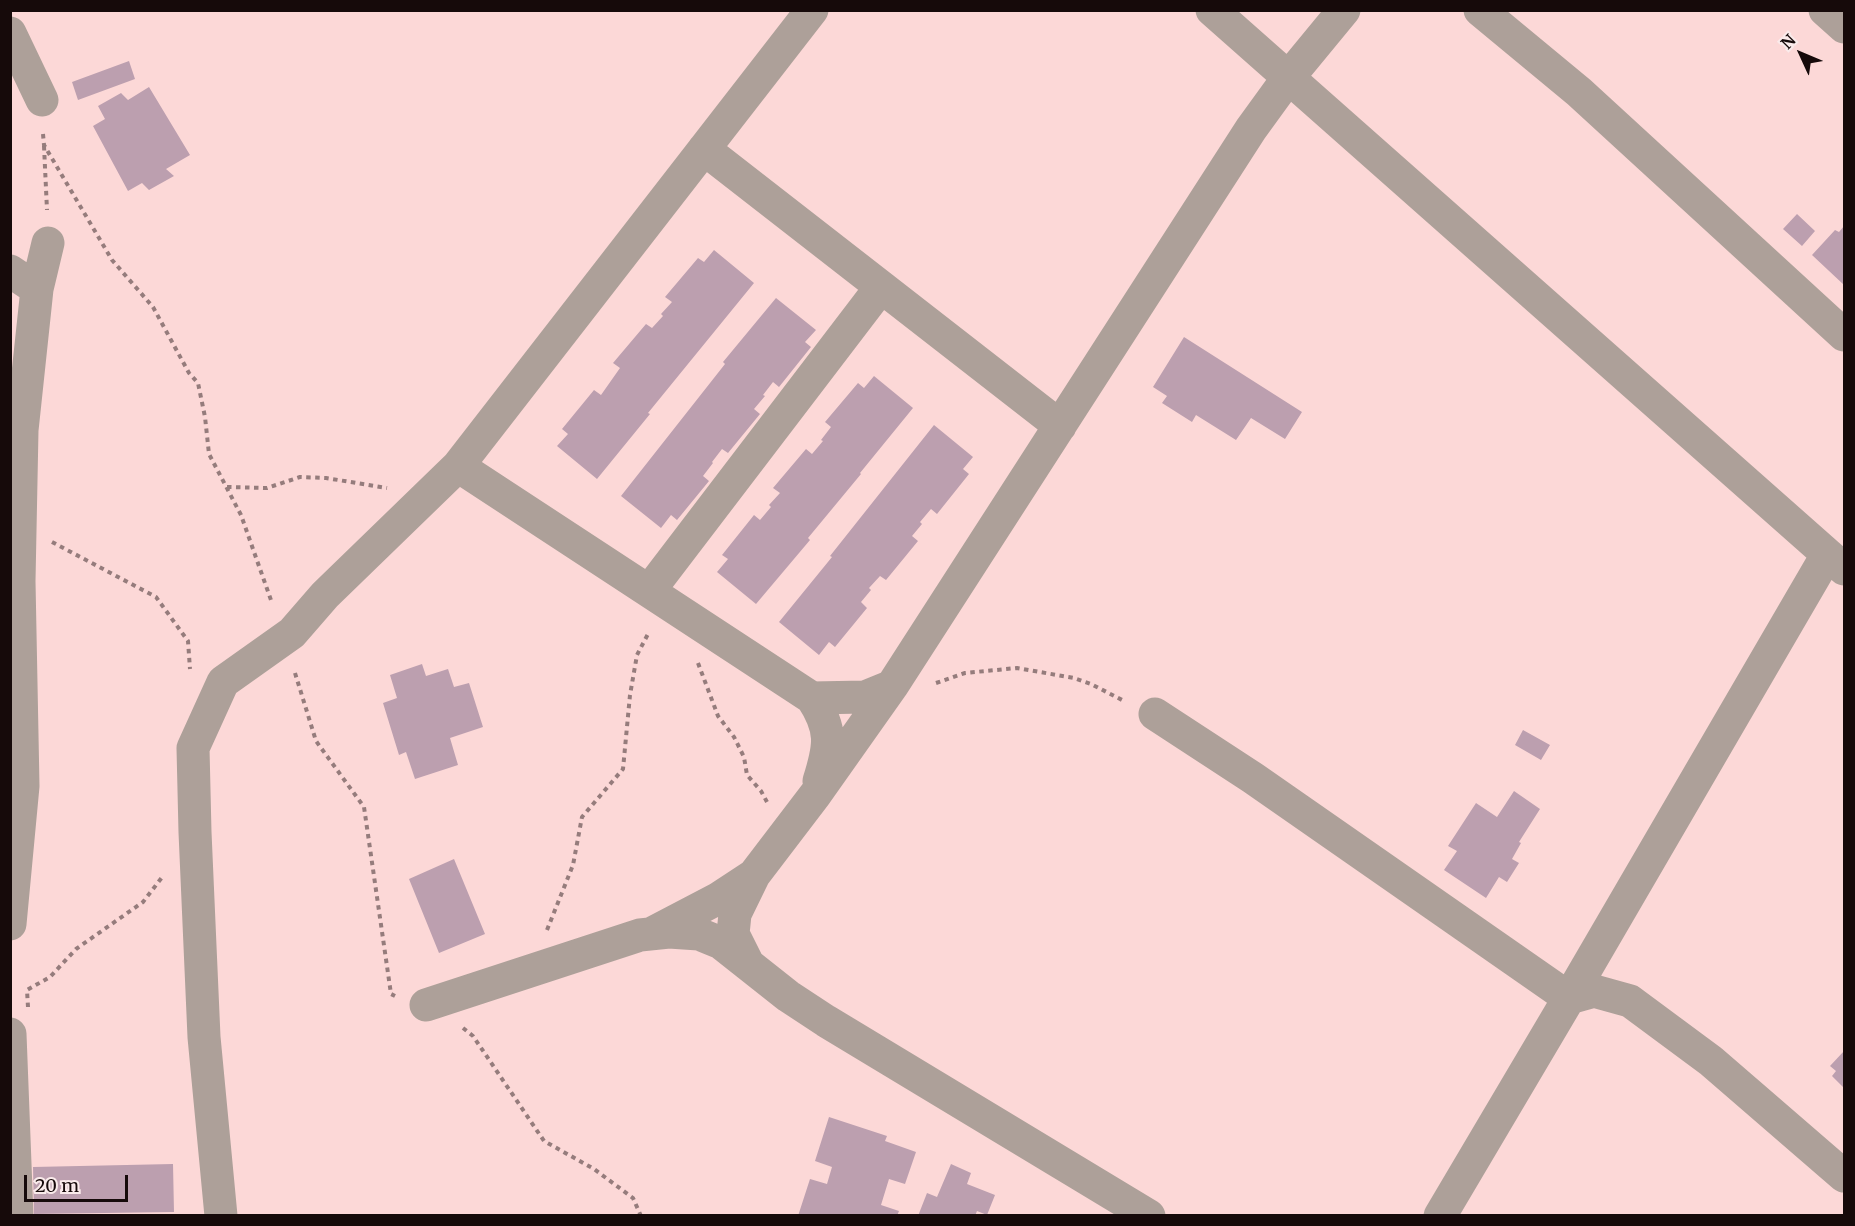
<!DOCTYPE html>
<style>
body{margin:0}
#map{position:relative;width:1855px;height:1226px;overflow:hidden;background:#fcd8d7;font-family:Merriweather,serif}
canvas{display:block}
.frame{position:absolute;inset:0;border:12px solid #160a0a;pointer-events:none}
.north{position:absolute;left:1771px;top:24px;width:60px;height:60px;-webkit-text-stroke:4px #faebeb;paint-order:stroke;rotate:314deg;font-size:16px;font-weight:700;line-height:24px;text-align:center;color:#160a0a}
.north::after{content:'';display:block;margin:auto;width:21px;height:27px;background:#160a0a;clip-path:polygon(50% 0,100% 100%,50% 72%,0 100%)}
.scale{position:absolute;left:24px;top:1175px;width:104px;height:27px;box-sizing:border-box;border:3px solid #160a0a;border-top:0;padding-left:8px;font-size:18px;line-height:21px;white-space:nowrap;color:#160a0a;-webkit-text-stroke:4px #faebeb;paint-order:stroke}
</style>
<div id="map">
<canvas width="1855" height="1226"></canvas>
<div class="frame"></div>
<div class="north">N</div>
<div class="scale">20 m</div>
</div>
<script>
const c = document.querySelector('canvas').getContext('2d');
c.lineJoin = 'round';
function fillPath(path, color) { c.fillStyle = color; c.fill(path, 'evenodd'); }
function stroke(path, color, width, dash) { c.strokeStyle = color; c.lineWidth = width; c.lineCap = dash ? 'butt' : 'round'; c.setLineDash(dash || []); c.stroke(path); }
fillPath(new Path2D(`
 M129,61L135,79L78,100L72,82Z
 M149,87L190,155L166,169L174,176L149,190L142,183L128,191L93,126L105,119L98,106L121,93L128,100Z
 M1797,214L1815,231L1802,246L1783,229Z
 M1844,226V285L1812,255L1835,230L1839,232Z
 M714,250L754,283L648,413L650,414L597,479L557,446L568,434L562,429L594,390L601,395L620,368L613,363L646,324L652,328L663,316L661,314L672,302L665,297L698,258L704,262Z
 M776,298L816,330L805,342L811,347L779,387L773,382L763,395L765,396L754,409L760,414L728,453L722,449L712,462L713,463L703,476L709,481L677,520L671,515L661,528L621,496L725,364L723,362Z
 M1184,337L1302,412L1285,439L1251,418L1236,440L1196,415L1192,422L1162,403L1167,396L1153,387Z
 M874,376L913,408L860,473L861,474L808,538L810,540L756,604L717,572L728,559L722,555L754,515L760,520L771,507L769,505L780,493L773,488L806,449L812,454L823,441L821,440L831,427L825,422L858,383L864,388Z
 M934,425L973,457L963,469L969,474L937,514L931,509L920,522L922,524L912,536L918,541L886,580L880,576L869,588L871,590L861,602L867,608L835,647L829,642L819,655L779,622L832,557L830,556Z
 M422,664L426,676L448,669L454,687L469,683L483,727L450,738L458,765L415,779L406,752L399,755L383,703L397,698L390,675Z
 M1523,730L1550,745L1541,760L1515,745Z
 M1514,791L1540,809L1519,842L1521,843L1512,859L1519,863L1507,882L1499,877L1486,898L1444,870L1457,851L1448,846L1476,803L1497,817Z
 M454,859L485,934L439,953L409,879Z
 M1844,1051V1088L1832,1076L1836,1071L1830,1066Z
 M829,1117L887,1136L885,1141L916,1152L905,1184L889,1179L881,1205L899,1211L897,1216H798L810,1179L827,1184L832,1167L815,1161Z
 M173,1164L174,1212L34,1214L33,1167Z
 M951,1164L971,1173L967,1184L995,1195L987,1215L977,1211L975,1216H918L927,1193L937,1197Z`), '#bc9faf');
stroke(new Path2D(`
 M43,134L44,145L112,260L153,307L189,373L198,383L205,417L209,454L241,515L272,603
 M44,146L47,210
 M227,487L267,488L300,477L326,478L387,488
 M52,542L156,597L188,641L190,669
 M698,663L718,716L734,737L744,757L747,775L761,791L767,802
 M295,673L316,741L364,807L391,994L395,996
 M936,683L965,673L1017,668L1074,678L1091,684L1124,701
 M547,930L573,865L582,817L623,769L630,695L637,655L649,632
 M28,1007L27,990L50,977L76,949L143,902L163,876
 M463,1028L473,1036L544,1141L594,1169L633,1198L641,1216`), '#957c7c', 4, [4.5, 4.5]);
stroke(new Path2D(`
 M1212,10L1844,569
 M1480,10L1579,92L1844,335
 M1825,10L1844,27
 M10,33L42,100
 M704,149L1060,426
 M10,271L37,289
 M458,466L812,698L865,697L892,686
 M649,591L881,287
 M812,698C833,730 830,746 819,781
 M1155,714L1253,778L1569,998L1594,991L1630,1001L1711,1061L1844,1176
 M10,924L23,786L19,581L22,430L37,289L48,243
 M654,932L719,898L754,875
 M747,962L733,934L735,914L754,875L815,795L892,686L1251,129L1288,78L1344,10
 M426,1005L640,935L669,932L699,934L721,943L788,996L826,1021L1149,1216
 M10,1034L17,1216
 M221,1216L204,1037L195,832L193,748L223,682L292,633L325,595L458,466L812,10
 M1440,1216L1569,998L1827,555`), '#ada099', 33);
</script>
